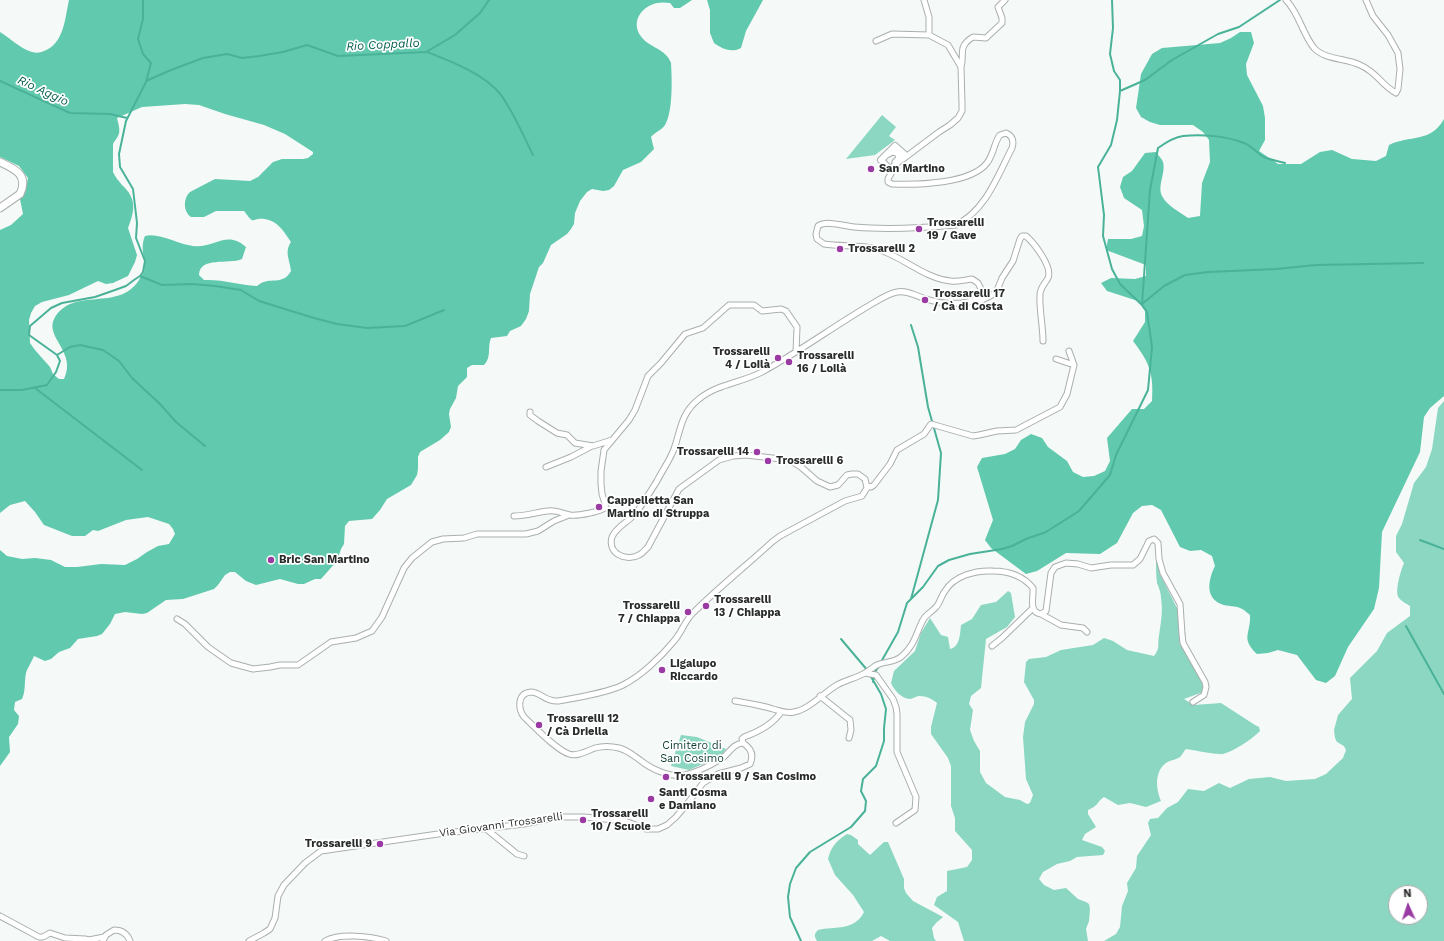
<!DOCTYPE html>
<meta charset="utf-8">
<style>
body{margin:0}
#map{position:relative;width:1444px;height:941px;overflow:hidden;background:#f5faf8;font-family:"Work Sans",sans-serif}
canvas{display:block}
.north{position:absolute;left:1388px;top:885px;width:40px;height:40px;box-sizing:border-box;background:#fff;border:1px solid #a9aaaa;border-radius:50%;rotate:357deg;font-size:11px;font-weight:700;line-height:16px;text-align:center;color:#292b2b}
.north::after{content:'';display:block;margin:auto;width:14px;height:18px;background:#9a3ba4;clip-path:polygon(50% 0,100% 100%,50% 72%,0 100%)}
</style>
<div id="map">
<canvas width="1444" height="941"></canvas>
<div class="north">N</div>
</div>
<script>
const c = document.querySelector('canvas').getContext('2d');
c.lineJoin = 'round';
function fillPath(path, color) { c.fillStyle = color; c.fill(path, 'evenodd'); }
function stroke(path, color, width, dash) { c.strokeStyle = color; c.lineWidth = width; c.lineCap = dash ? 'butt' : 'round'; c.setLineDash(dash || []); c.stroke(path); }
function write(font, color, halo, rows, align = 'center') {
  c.font = font + ' "Work Sans",sans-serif'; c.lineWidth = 3.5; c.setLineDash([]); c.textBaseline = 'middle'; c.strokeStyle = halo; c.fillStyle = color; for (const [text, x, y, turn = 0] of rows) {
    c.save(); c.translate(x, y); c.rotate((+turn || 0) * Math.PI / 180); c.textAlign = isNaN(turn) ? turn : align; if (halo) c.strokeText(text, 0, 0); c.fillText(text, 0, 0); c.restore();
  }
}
fillPath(new Path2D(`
 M882,115L896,127L889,136L895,140L875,155L846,159Z
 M1444,401V941H1104L1116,934L1120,927L1122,906L1128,891L1127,883L1136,868L1137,856L1151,835L1148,823L1150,819L1158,818L1167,808L1178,802L1188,789L1204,791L1219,783L1230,788L1249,779L1270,777L1286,781L1315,779L1326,774L1343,758L1346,750L1344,746L1337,742L1335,738L1334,730L1338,715L1352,699L1350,678L1377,651L1387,633L1410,616V606C1407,604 1401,601 1399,598C1394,592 1401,570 1404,563L1396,552V536L1402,524L1414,483L1426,467L1432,449L1438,408ZM1396,893H1420V917H1396Z
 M1156,558L1160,574L1178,610L1181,641L1192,665L1203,684V692L1184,699L1194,705L1221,703L1255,725L1259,727L1260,731C1251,740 1234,751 1223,754C1217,755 1193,750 1186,749C1184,751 1182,755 1180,757C1176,760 1170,760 1166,763C1154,772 1156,789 1161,801L1146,807L1130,803L1118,805L1104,797C1097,802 1098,806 1088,810V814L1096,827L1085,834L1082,840L1102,847L1105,851L1103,855L1077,857L1070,861L1057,864L1043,872L1039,879L1044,885L1054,890L1066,888L1078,899L1086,902L1089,904L1090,909L1089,921L1086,929L1088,941H964L958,922L934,905L937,897L947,891V871L967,867L972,860V850L955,831V818L951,806V766L948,758L931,734V727L937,703C932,699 927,696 919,696C916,696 913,699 910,699C902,699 894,690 891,683L894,671L915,651L921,633L930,618L941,635L948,637L950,649C960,647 960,634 961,625L972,619L981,605L996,602L1008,591L1011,593L1015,617L1007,627L986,639L981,688L971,696L969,704L973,710L970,730L974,741L980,751V772L986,783L1005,797L1020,800L1027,804L1030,803L1033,795L1026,779L1023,737L1025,722L1034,704V700L1024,682L1026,662L1029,659L1046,657L1061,650L1093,645L1104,638L1113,641L1127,650L1154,656C1161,647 1157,645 1159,636C1161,621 1163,613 1161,598C1161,593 1159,588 1157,583C1156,575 1156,567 1156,558Z
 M681,735L697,737L726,749L721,756L689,770L671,766Z
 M847,834L851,835L858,840V844L870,855L884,842H888L904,879V888L906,893L913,901L943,917L936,923L932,928L934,938L936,941H890L881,936L872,941H817C814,936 814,934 818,930C835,926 855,931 864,912L853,895L835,875L828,859C831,847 836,841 847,834Z`), '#8bd7c1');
fillPath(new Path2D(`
 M69,0H692L680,8H674L670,3C664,2 655,2 649,6C638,12 633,24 640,35C648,48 666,48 671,63C672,79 673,112 665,125C662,130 655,132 651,137L654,149L641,162L623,170L614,186L609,190L603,191L592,189L587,192L580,201L575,213L574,224L571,229L567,234L551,245L543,263L539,267L530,294L529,311L526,319L521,326L510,331L507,336L491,338C487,347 492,357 484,365H472L467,368V377L458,386L456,398L450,409L449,414L451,427L449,432L440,440L420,452L418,457V469L417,475L411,485L387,499L380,510L372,519L349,521L345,526L344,544L341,549L337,561L321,579H315L304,584H298L280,579L256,585L246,581L235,572H230L225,575L218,585L214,589L183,599L166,600L147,613L142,614L125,612L115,614L110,624L102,634L97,636L78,639L70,648L59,652L51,659L45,661L34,656C32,661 27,669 26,673C24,683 26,690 22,699L15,702L14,710L19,716L18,724L9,737L10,752L0,766V550L7,556L22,559L35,558L51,560L65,567H77L101,564L125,565L137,559L147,552L158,546L169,544L175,534L173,529L169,524L148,517L126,520L98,531L93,530L85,536H72L44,525L35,512L25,501L10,505L0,513V230L11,225L23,214L20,199L25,193L28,178L19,166L0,157V32C10,38 21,49 32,52C36,53 40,53 44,51C64,44 65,18 69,0ZM185,104L199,105L225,114L264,125L285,134L313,152V154L308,158L303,159H282L273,162L258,177L250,181L215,179L190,192C183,198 183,212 191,217H204L216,211H244C256,227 250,217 265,219C278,221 284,232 291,242C284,252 290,260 291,271C282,287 270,275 257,286C239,285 222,279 204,280L199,275C200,256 228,265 242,259L246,247C227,229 213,249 193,246C178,244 158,232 145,236C139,250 147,259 144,272C143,274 140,277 139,280C118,313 73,285 54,319C45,338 77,352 64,379H59L53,374L50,367L35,350L30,343L29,320L31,313L35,306L42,302L69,295L98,281L106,284L113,283L128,276L135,262L137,255L128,228C135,210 137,199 122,185C119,181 115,177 113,172C113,170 113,146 113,144C114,141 117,139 118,136C121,131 118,123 117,118L142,107Z
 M707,0H763L746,31L741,48C732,53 722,49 714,43L710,33V10Z
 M1240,32H1251L1254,43L1246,64L1247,75L1263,106L1265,118V140L1259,151L1278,164H1301L1320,152L1332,150L1352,159L1376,161L1386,156L1389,145C1409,135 1431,143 1444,119V396L1430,408L1424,417L1420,452L1382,532L1379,588L1374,609L1348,647L1335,676L1326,683L1316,680L1297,655L1278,650L1268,653L1257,654C1240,638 1251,634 1250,615C1247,613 1245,610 1242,609C1236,605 1227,607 1221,604C1204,597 1209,578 1215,566L1212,556L1201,550L1190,551L1180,547L1161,510L1152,505L1142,506L1133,513L1117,543L1100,554L1066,553L1037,571L1026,574L991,548L985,540L993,520L977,467L982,458L1005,454L1015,449L1021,440L1031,434L1042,438L1048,447L1067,461L1073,472L1083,477L1094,476L1105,471L1110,461L1107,438L1132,409H1144L1152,401C1154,373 1149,362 1133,341L1145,322V311L1138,301L1107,291L1101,283L1111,278L1135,279L1146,276V265L1106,250L1108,239H1131L1142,236L1144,226L1142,210L1124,198L1120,187L1123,177L1132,171L1145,153L1156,152C1158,155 1162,159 1163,162C1166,173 1157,186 1162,196C1167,206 1180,212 1188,218L1200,216L1202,183L1210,162L1209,140L1203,132L1193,125H1160L1150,122L1141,117L1136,108L1141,74L1152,54L1162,48L1220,43L1231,38Z`), '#61c9ad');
stroke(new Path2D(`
 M427,52C450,61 485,74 501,95C514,113 523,135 533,155
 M0,81L70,113L110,114L127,118
 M146,81L171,70L203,58L227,54L242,58L259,56L283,52L307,45L338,56L426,52L455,35L480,13L489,0
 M1120,91L1145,80L1172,60L1218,34L1239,27L1280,0
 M140,276L162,285L192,284L215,286L241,290L259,301L314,318L337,324L367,328L405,326L444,310
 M1142,304L1164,286L1185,275L1208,272L1276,269L1316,265L1423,263
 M1142,305L1150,190L1158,148C1165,143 1175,137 1183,136C1202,134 1226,136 1244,143C1252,146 1257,153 1264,157C1270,160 1278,161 1285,163
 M911,325L918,347L928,407L941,453L938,500L911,599
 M57,355L70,347L80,345L103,350L119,361L132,378L160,404L176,422L205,446
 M35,388L142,470
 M0,390H22L47,385L56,372L60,361L57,355L29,335L30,326L51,308L62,303L95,297L115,290L126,286L134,280L140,276L143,272L145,261L136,238L137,223L133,189L120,167L119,154L126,121L146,82L151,63L143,54L138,39L143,19V0
 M1420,540L1444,549
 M1406,626L1444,694
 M841,639L868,671
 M881,662L898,632L907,603L923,587L938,566L949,560L970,554L1002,549L1012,546L1026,539L1046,532L1079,511L1110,475L1116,455L1148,390L1152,347L1147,312L1142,305L1120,284L1112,269L1103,236L1104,215L1098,167L1111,145L1117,120L1120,91V80L1114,71L1110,54L1113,28L1112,0
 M873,682L875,672L879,666
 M801,941L790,917L788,897L790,884L796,868L810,852L851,827L865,811L866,801L861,791L863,779L876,766L884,741V728L886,709L881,694L870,675`), '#49b298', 2);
const minor = new Path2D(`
 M924,0L929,17V35
 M1286,0C1299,13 1302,33 1314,48C1325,60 1346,58 1360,65C1377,72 1382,86 1396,93L1398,89L1400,69L1398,53L1388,35L1373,16L1366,0
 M876,41L892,34L929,35L948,45L961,67L962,104V111L958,118L950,125L939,132L903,159
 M961,67C965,53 957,47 973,37L986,38L1002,23V18L998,7L1005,0
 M889,154L892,152L897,153L899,158L895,162
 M975,300L980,301L996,293L1002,278L1013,261L1020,239L1022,236H1026C1034,243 1053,267 1048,278C1045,284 1040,287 1040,295C1039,308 1043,326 1043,341
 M1056,359L1074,365
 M530,412V415L538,421L557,433L567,435L575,443L593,446L612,440
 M546,467L571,457L592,446
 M867,486L871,487L874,485L890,464L897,450L924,434L931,424L973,436L979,435L997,431L1016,430L1060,407L1067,394L1074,365L1069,351
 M514,516C526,516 537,512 548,511C557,510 562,513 570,515C578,516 600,512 606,507L602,494L601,484V471L604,450L629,420L635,410L648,376L661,363L685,334L703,328L729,305H754L762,311L781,309L786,311L797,327L796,352
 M1041,614L1061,625L1083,628L1087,632
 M177,619L185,624L208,647L231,663L253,669L270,667L280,665H298L331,642L356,638L372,631L382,617L404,568L412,558L432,542L443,539L464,538L477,534H526L538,531L554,521L569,515
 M992,646L1002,638L1033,608
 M865,673L876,675L893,699L896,707L897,714V752L916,797L915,810L896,823
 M820,696L850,720L851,730L849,738
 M735,701C747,703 761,705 773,709C780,711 786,714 794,712C810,709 823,693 837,685C846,680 856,678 865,673C869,671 873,667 877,665C885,661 895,663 902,656C915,645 916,633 923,620C926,614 932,612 936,607C940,603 941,596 945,591C954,576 975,570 993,571C1008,571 1023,576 1033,588C1034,597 1028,612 1041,614L1046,611L1051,573L1055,567L1066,563L1078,564L1091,568L1111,565H1133L1140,559L1149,541L1154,539L1158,543L1159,559L1163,573L1180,604L1182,634L1183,643L1205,682L1206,687L1204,695L1193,702
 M743,743L742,739L744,737C758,732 773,724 781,712
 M485,828L517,854L524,856
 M0,916L39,937H43L50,933L65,938L85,939L89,940L104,937
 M103,941L106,935L114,930C122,930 127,933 130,941
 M249,941L264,933L270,929L275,918L278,896L284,885L305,863L321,851L438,834L524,824L559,817H584L625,821L646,829H658L667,825L676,817L687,804L703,783L718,774L741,768L750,764C754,755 751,748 743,743C732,744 729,754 721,759C711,765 697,772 685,775C670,778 651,769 640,760C633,755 627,750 619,748C611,746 602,746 595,748C587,751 577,757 569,754C555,749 535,727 524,717C518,709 517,693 531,692C541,692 545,702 558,701C576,698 607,693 623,685C641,676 661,657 674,641C682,632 685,620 694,612C719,587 746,566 772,542L780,536L845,501L862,496L867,488L865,479L858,474H852L847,475L838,485L830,487L817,481L801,467L794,463L781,459L746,455L733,456L719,460L679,489L648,547C645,550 643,553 639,555C627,562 607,554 612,537C616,527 628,522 635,514C643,504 650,492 657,481C662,471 670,460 674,449C681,429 681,413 699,399C717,384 741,383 762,372C797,353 830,329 865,308C874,303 886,294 897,292C907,290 916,296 926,299C938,303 949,304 962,303C968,302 973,302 978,298L981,289L978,283L972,279C965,280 958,282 951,281C925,279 902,256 877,249C860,244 841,247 824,244L817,239L816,234L818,226C827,220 844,226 854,227C887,230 923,228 956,225C986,210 997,177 1012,148C1014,142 1013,136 1006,133L1000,135C994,142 994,154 987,163C971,184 917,185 892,184L888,182V179L894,168
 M325,941C340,933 370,936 386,941`);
const tertiary = new Path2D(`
 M895,146L905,155L890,170L881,160Z`);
const secondary = new Path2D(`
 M0,162C15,169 29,175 20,194L0,208`);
stroke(minor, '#aaafad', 7);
stroke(tertiary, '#aaafad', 8);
stroke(secondary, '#aaafad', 9);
stroke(minor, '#fff', 5);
stroke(tertiary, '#fff', 6);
stroke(secondary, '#fff', 7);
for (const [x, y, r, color] of [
 [871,169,4,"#9a3ba4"],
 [919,229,4,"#9a3ba4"],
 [840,249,4,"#9a3ba4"],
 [925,300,4,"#9a3ba4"],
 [778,358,4,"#9a3ba4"],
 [789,362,4,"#9a3ba4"],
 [757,452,4,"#9a3ba4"],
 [768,461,4,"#9a3ba4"],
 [599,507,4,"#9a3ba4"],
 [271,560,4,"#9a3ba4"],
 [706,606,4,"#9a3ba4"],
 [688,612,4,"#9a3ba4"],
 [662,670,4,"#9a3ba4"],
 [539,725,4,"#9a3ba4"],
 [666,777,4,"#9a3ba4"],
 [651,799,4,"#9a3ba4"],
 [583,820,4,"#9a3ba4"],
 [380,844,4,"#9a3ba4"]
]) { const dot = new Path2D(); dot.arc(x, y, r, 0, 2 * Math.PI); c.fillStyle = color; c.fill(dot); stroke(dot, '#fff', 1.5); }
write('bold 11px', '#292b2b', '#fff', [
 ["San Martino",879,169],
 ["Trossarelli",927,223],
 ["19 / Gave",927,236],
 ["Trossarelli 2",848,249],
 ["Trossarelli 17",933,294],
 ["/ Cà di Costa",933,307],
 ["Trossarelli",770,352,"right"],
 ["4 / Loilà",770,365,"right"],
 ["Trossarelli",797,356],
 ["16 / Loilà",797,369],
 ["Trossarelli 14",749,452,"right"],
 ["Trossarelli 6",776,461],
 ["Cappelletta San",607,501],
 ["Martino di Struppa",607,514],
 ["Bric San Martino",279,560],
 ["Trossarelli",714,600],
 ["13 / Chiappa",714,613],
 ["Trossarelli",680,606,"right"],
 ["7 / Chiappa",680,619,"right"],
 ["Ligalupo",670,664],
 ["Riccardo",670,677],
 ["Trossarelli 12",547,719],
 ["/ Cà Driella",547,732],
 ["Trossarelli 9 / San Cosimo",674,777],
 ["Santi Cosma",659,793],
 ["e Damiano",659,806],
 ["Trossarelli",591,814],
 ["10 / Scuole",591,827],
 ["Trossarelli 9",372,844,"right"]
], 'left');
write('11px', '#0c3c31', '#fff', [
 ["Cimitero di",692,746],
 ["San Cosimo",692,759]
]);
write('11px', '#292b2b', '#fff', [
 ["Via Giovanni Trossarelli",501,825,-8]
]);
write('italic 12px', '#065f4d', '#fff', [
 ["Rio Coppallo",383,45,-3],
 ["Rio Aggio",43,91,25]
]);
</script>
